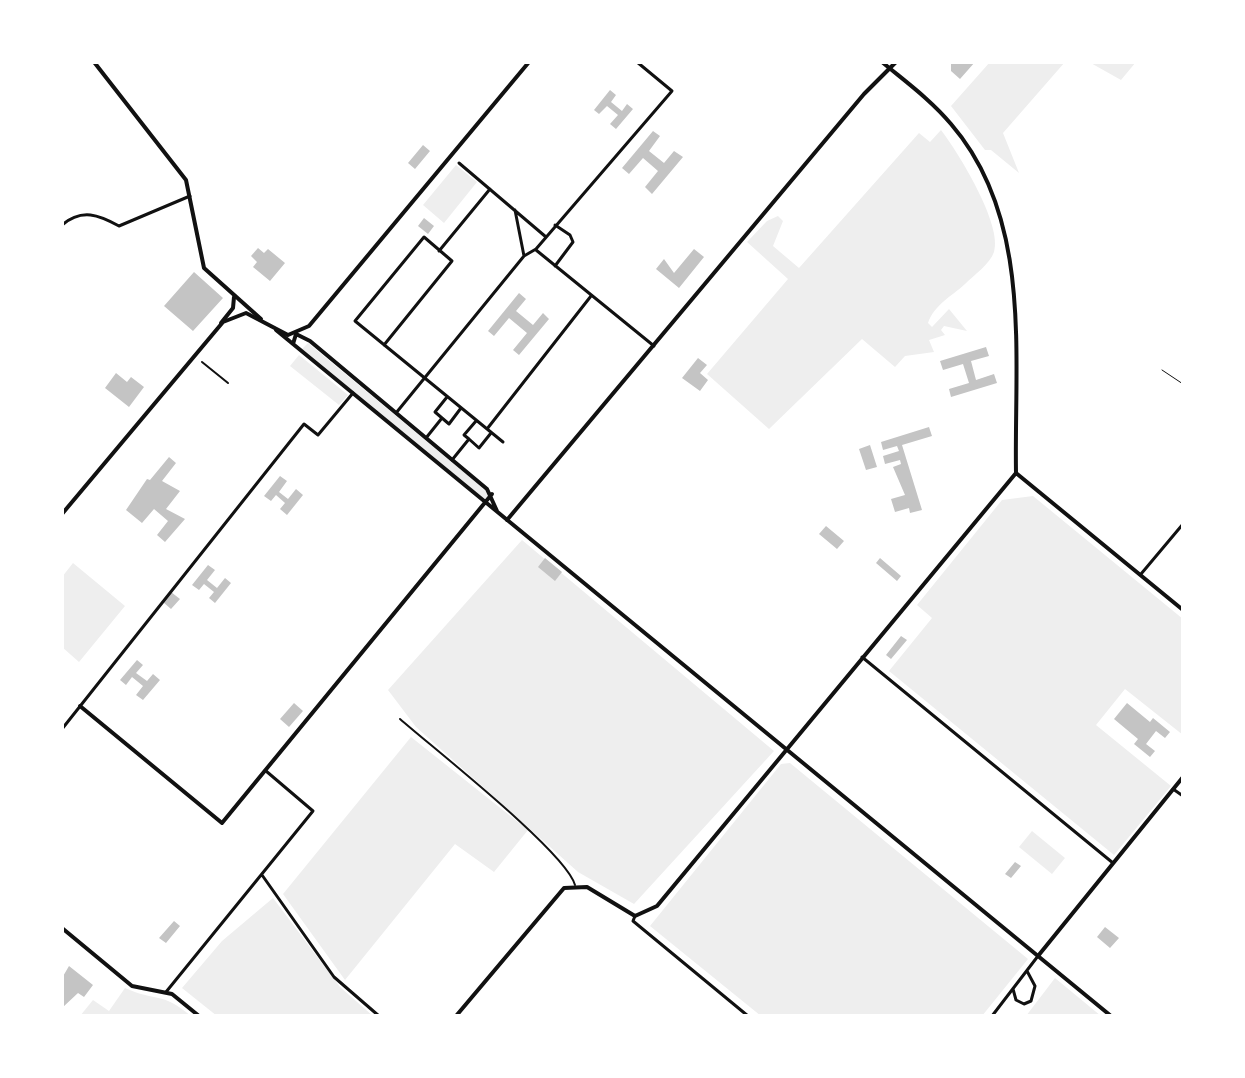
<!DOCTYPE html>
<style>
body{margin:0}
#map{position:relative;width:1245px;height:1078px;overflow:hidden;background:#fff;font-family:Overpass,sans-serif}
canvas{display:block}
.frame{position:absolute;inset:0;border:64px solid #fff;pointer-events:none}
</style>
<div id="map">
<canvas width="1245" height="1078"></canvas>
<div class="frame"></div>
</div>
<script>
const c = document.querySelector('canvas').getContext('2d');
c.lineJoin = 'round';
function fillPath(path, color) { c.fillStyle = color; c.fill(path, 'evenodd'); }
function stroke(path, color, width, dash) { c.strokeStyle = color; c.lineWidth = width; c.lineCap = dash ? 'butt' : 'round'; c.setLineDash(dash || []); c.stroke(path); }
fillPath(new Path2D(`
 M990,62H1065L1003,133L1019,173L991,150H985L951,106Z
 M1089,62H1136L1121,80Z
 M941,130C958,152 1003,225 994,252C990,264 974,275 965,284C952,296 934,305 928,323L932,327L949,309L967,331L944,326L941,330L945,335L929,340L934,352L905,356L895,367L862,339L769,429L707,374L788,279L747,242L767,221L778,216L783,221L773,246L799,268L919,133L930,142Z
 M456,165L477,182L444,223L423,205Z
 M308,343L490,494L486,500L302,349Z
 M299,355L348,395L339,405L290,366Z
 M1033,496L1183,619V735L1125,689L1096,725L1171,786L1114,855L889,671L932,618L917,605L1002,500Z
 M522,540L774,751L634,904L578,872L416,727L388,690Z
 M73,563L125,606L79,662L62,647V577Z
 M411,737L528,830L494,872L455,844L345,980L283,894Z
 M790,763L1028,959L982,1016H761L650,926L781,764Z
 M1032,831L1065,858L1052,874L1019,847Z
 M273,898L340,987L373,1016H217L182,988L222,941Z
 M1055,978L1101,1016H1026Z
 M125,988C156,1002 161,991 191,1016H80L93,1000L109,1011Z`), '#eee');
fillPath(new Path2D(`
 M951,62H975L960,79L951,71Z
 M610,90L616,95L611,102L622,111L627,104L633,109L616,129L610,124L618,115L607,106L599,114L594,110Z
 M653,131L660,136L649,151L664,163L674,151L683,157L652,194L645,187L658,171L643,158L629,174L622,168Z
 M423,145L430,151L415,169L408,163Z
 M424,218L434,226L428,234L418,226Z
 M258,248L264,253L268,249L285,263L270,281L253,267L257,262L251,256Z
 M694,249L704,257L679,288L656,269L664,259L674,273Z
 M194,272L223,298L193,331L164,306Z
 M519,293L526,299L516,311L533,325L543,313L549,319L519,355L513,350L527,333L509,318L494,336L488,331Z
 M986,347L989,356L971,361L976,380L994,374L997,383L951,397L949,389L969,383L963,364L943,370L940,361Z
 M698,358L707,365L700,373L708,380L700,391L682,378Z
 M116,373L127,382L131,377L144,387L129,407L105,388Z
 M929,427L932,436L902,445L922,510L910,513L909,508L895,512L891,499L905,495L893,467L901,464L900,460L885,464L883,456L899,451L897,446L883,450L881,442Z
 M870,445L877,467L866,470L859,449Z
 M169,457L176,463L162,481L180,491L166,509L185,519L165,542L157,535L168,521L154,509L142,523L126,510L147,479L150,480Z
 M280,476L287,481L279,492L288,499L296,489L303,495L287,515L280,509L285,503L276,495L271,501L264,496Z
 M826,526L844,541L837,549L819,534Z
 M545,558L562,572L555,581L538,567Z
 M880,558L901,576L897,581L876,563Z
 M208,565L215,570L207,580L217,588L225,578L231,583L215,603L209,598L214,592L204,584L199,590L192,585Z
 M171,592L180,599L171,609L163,602Z
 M901,636L907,640L891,659L886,655Z
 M137,660L143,665L136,673L147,681L153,674L160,680L143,700L136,695L143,686L132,677L126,685L120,680Z
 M294,703L303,711L289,727L280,719Z
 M1127,703L1150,722L1153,718L1170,732L1165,738L1156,731L1146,744L1155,751L1150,757L1134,744L1138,739L1114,719Z
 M1015,862L1021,866L1011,878L1005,874Z
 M174,921L180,926L166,943L159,938Z
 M1105,927L1119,938L1110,948L1097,937Z
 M69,966L93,985L84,997L78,993L62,1008V978Z`), '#c4c4c4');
stroke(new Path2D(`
 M1162,370L1183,384`), '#111', 1);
stroke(new Path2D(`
 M202,362L228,383
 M400,719C433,748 566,852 575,885`), '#111', 2);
stroke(new Path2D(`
 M459,163L546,237
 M515,210L524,256
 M62,225C82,208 99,215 119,226L190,196
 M555,225L570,235L573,242L555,266
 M536,250L654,346
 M439,251L490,189
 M384,345L452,261L424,237L355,321L503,442
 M396,413L524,256L536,249L672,91L637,62
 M442,418L435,412L447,397
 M487,429L591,296
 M426,438L442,418L449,424L461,408
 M469,439L464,435L476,421
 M452,460L469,439L479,448L491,433
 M1141,574L1183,524
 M862,657L1113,863
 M62,729L304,424L318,435L353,393
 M1173,789L1183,796
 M262,875L334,977L379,1016
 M635,916L633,921L748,1016
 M1013,989L1016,1000L1024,1004L1031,1001L1035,986L1027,971
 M166,992L313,811L266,771
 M992,1016L1038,956`), '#111', 3);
stroke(new Path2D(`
 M94,62L186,180L204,268L261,319
 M882,62C906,82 931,100 951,124C1033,219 1014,356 1016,473L1183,610
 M221,323L233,308L234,297
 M276,330L1111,1016
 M293,344L296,334L310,341L487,489L497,511
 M80,706L222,823L492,494
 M62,928L132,986L172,994L199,1016
 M456,1016L564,888L587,887L635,916L657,906L1016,473`), '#111', 4);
stroke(new Path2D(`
 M62,514L223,322L246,313L288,335L309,326L529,62
 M507,520L864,94L896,62
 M1038,956L1183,777`), '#111', 4);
</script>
